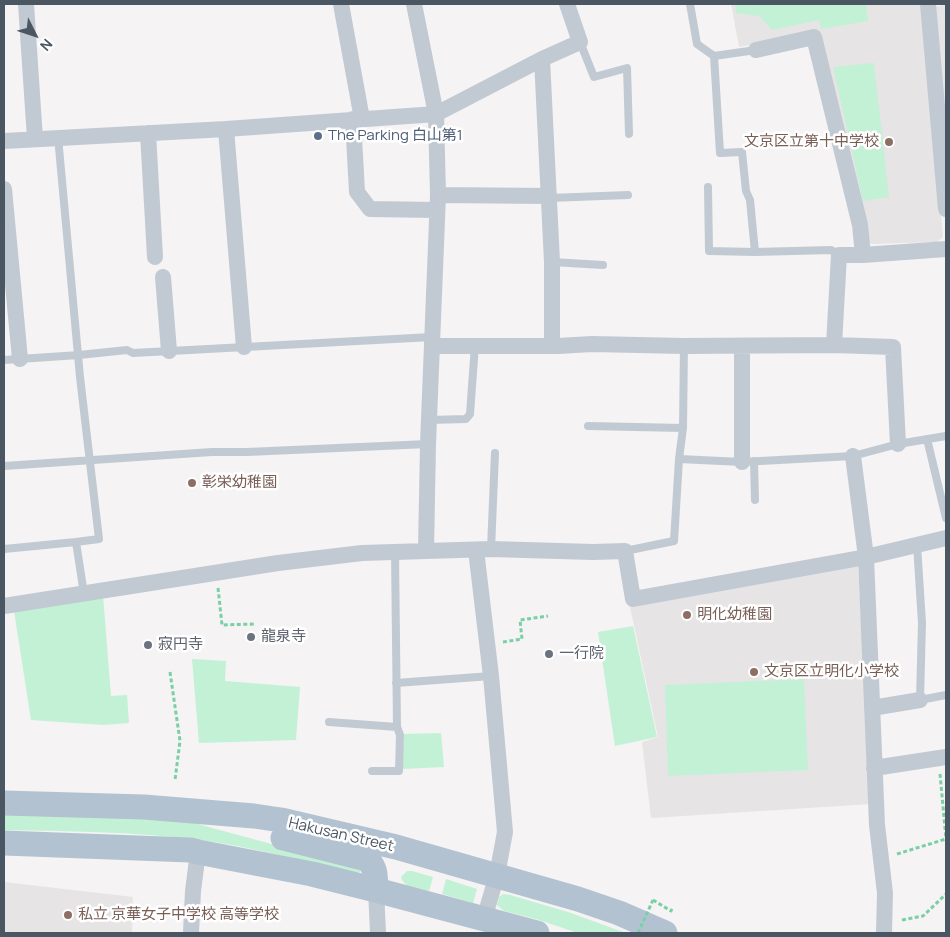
<!DOCTYPE html>
<meta charset="utf-8">
<style>
body{margin:0}
#map{position:relative;width:950px;height:937px;overflow:hidden;background:#f5f3f3;font-family:Manrope,sans-serif}
canvas{display:block}
.frame{position:absolute;inset:0;border:5px solid #4a5661;pointer-events:none}
.north{position:absolute;left:10px;top:10px;width:50px;height:50px;-webkit-text-stroke:4px #fff;paint-order:stroke;rotate:131deg;font-size:14px;font-weight:700;line-height:20px;text-align:center;color:#4a5661}
.north::after{content:'';display:block;margin:auto;width:18px;height:22px;background:#4a5661;clip-path:polygon(50% 0,100% 100%,50% 72%,0 100%)}
</style>
<div id="map">
<canvas width="950" height="937"></canvas>
<div class="frame"></div>
<div class="north">N</div>
</div>
<script>
const c = document.querySelector('canvas').getContext('2d');
c.lineJoin = 'round';
function fillPath(path, color) { c.fillStyle = color; c.fill(path, 'evenodd'); }
function stroke(path, color, width, dash) { c.strokeStyle = color; c.lineWidth = width; c.lineCap = dash ? 'butt' : 'round'; c.setLineDash(dash || []); c.stroke(path); }
function write(font, color, halo, rows, align = 'center') {
  c.font = font + ' Manrope,"Noto Sans JP",sans-serif'; c.lineWidth = 5; c.setLineDash([]); c.textBaseline = 'middle'; c.strokeStyle = halo; c.fillStyle = color; for (const [text, x, y, turn = 0] of rows) {
    c.save(); c.translate(x, y); c.rotate((+turn || 0) * Math.PI / 180); c.textAlign = isNaN(turn) ? turn : align; if (halo) c.strokeText(text, 0, 0); c.fillText(text, 0, 0); c.restore();
  }
}
fillPath(new Path2D(`
 M731,4H922L943,237L937,242L872,244L866,242L817,32L739,47Z
 M946,5V141L933,7Z
 M858,564L871,804L651,818L642,742L658,737L630,607Z
 M4,882L133,897L132,933H4Z`), '#e6e4e5');
fillPath(new Path2D(`
 M735,4H866L868,21L821,29L819,20L772,30L759,16L736,13Z
 M874,63L889,197L863,201L833,67Z
 M103,595L111,696L127,695L129,723L103,725L31,720L14,611Z
 M633,626L657,737L615,746L598,632Z
 M192,659L226,661L225,681L300,687L296,740L199,743Z
 M804,679L808,770L668,776L665,685Z
 M441,733L444,767L402,769L404,734Z
 M4,814L99,815L194,823L312,855L361,870L360,872L357,874C303,861 249,846 193,839C130,832 67,831 4,830Z
 M407,871H412L433,877L429,891L407,886L402,880L401,877Z
 M446,879L477,889L473,903L442,894Z
 M503,894L510,895L568,912L626,933H578L536,919L504,911L497,905L499,897Z`), '#c3f1d5');
stroke(new Path2D(`
 M218,588L222,625L254,624
 M503,642L522,639L520,620L548,616
 M170,672L180,741L175,780
 M940,774L946,839
 M897,854L946,839
 M653,900L671,911L672,908
 M902,920L923,916L946,894`), '#7ad0a6', 3, [4, 2.5]);
stroke(new Path2D(`
 M690,4L697,44L714,56L756,50
 M580,42L594,77L627,68L629,134
 M714,56L720,153L742,152L746,191L750,200L755,252
 M58,137L80,377L99,539L76,542L84,594
 M708,187L709,251L755,252L831,250L839,255
 M550,198L628,195
 M552,262L603,265
 M4,360L79,355L127,350L133,353L432,337
 M429,420L466,419L470,414L475,345
 M588,426L683,428
 M927,439L946,518
 M679,459L742,462L853,456L898,444L946,436
 M754,461L755,500
 M4,466L212,452H247L428,444
 M917,545L922,623L920,700L946,695
 M4,549L76,542
 M491,549L495,453
 M625,551L674,541L679,459L683,428L684,346
 M396,683L491,676
 M329,722L397,727L395,553
 M372,771H399L400,735L397,727`), '#c1cad2', 8);
stroke(new Path2D(`
 M26,4L35,139
 M341,4L362,119
 M414,4L436,114L438,195L428,444L426,551
 M928,4L946,209
 M756,50L814,37L860,225L863,255
 M542,59L552,262V345
 M353,119L357,192L370,209L437,210
 M226,129L244,347
 M148,133L155,257
 M4,141L226,129L436,114L542,59L580,42L567,4
 M4,189L20,359
 M438,195L549,196
 M163,277L169,351
 M834,345L839,255H863L946,249
 M432,346H558L592,344L684,346L834,345L893,347L898,444
 M853,456L866,557L877,825L885,893L884,933
 M742,462V347
 M476,550L491,676L505,832L497,875L484,919
 M4,606L278,563L362,553L491,549L593,552L625,551L633,599L866,557L946,538
 M872,708L920,700
 M874,768L946,757
 M376,890L378,933
 M191,933L193,891L198,852`), '#c1cad2', 16);
stroke(new Path2D(`
 M4,803L144,807L254,816L281,820L396,847L578,899L619,913L665,933
 M283,838L366,859C377,867 375,877 376,890
 M4,843L190,850L198,852L312,874L376,890L537,933`), '#b3c2d1', 25);
stroke(new Path2D(`
 M638,933L653,900`), '#7ad0a6', 3, [4, 2.5]);
for (const [x, y, r, color] of [
 [318,136,5,"#5c6f8a"],
 [889,142,5,"#8d6e63"],
 [192,483,5,"#8d6e63"],
 [687,615,5,"#8d6e63"],
 [251,637,5,"#6b7280"],
 [148,645,5,"#6b7280"],
 [549,654,5,"#6b7280"],
 [754,672,5,"#8d6e63"],
 [68,915,5,"#8d6e63"]
]) { const dot = new Path2D(); dot.arc(x, y, r, 0, 2 * Math.PI); c.fillStyle = color; c.fill(dot); stroke(dot, '#fff', 2); }
write('15px', '#4e5e75', '#fff', [
 ["The Parking 白山第1",328,136]
], 'left');
write('15px', '#785e54', '#fff', [
 ["文京区立第十中学校",879,142,"right"],
 ["彰栄幼稚園",202,483],
 ["明化幼稚園",697,615],
 ["文京区立明化小学校",764,672],
 ["私立 京華女子中学校 高等学校",78,915]
], 'left');
write('15px', '#5b616d', '#fff', [
 ["龍泉寺",261,637],
 ["寂円寺",158,645],
 ["一行院",559,654]
], 'left');
write('15px', '#4a5661', '#fff', [
 ["Hakusan Street",341,835,13]
]);
</script>
